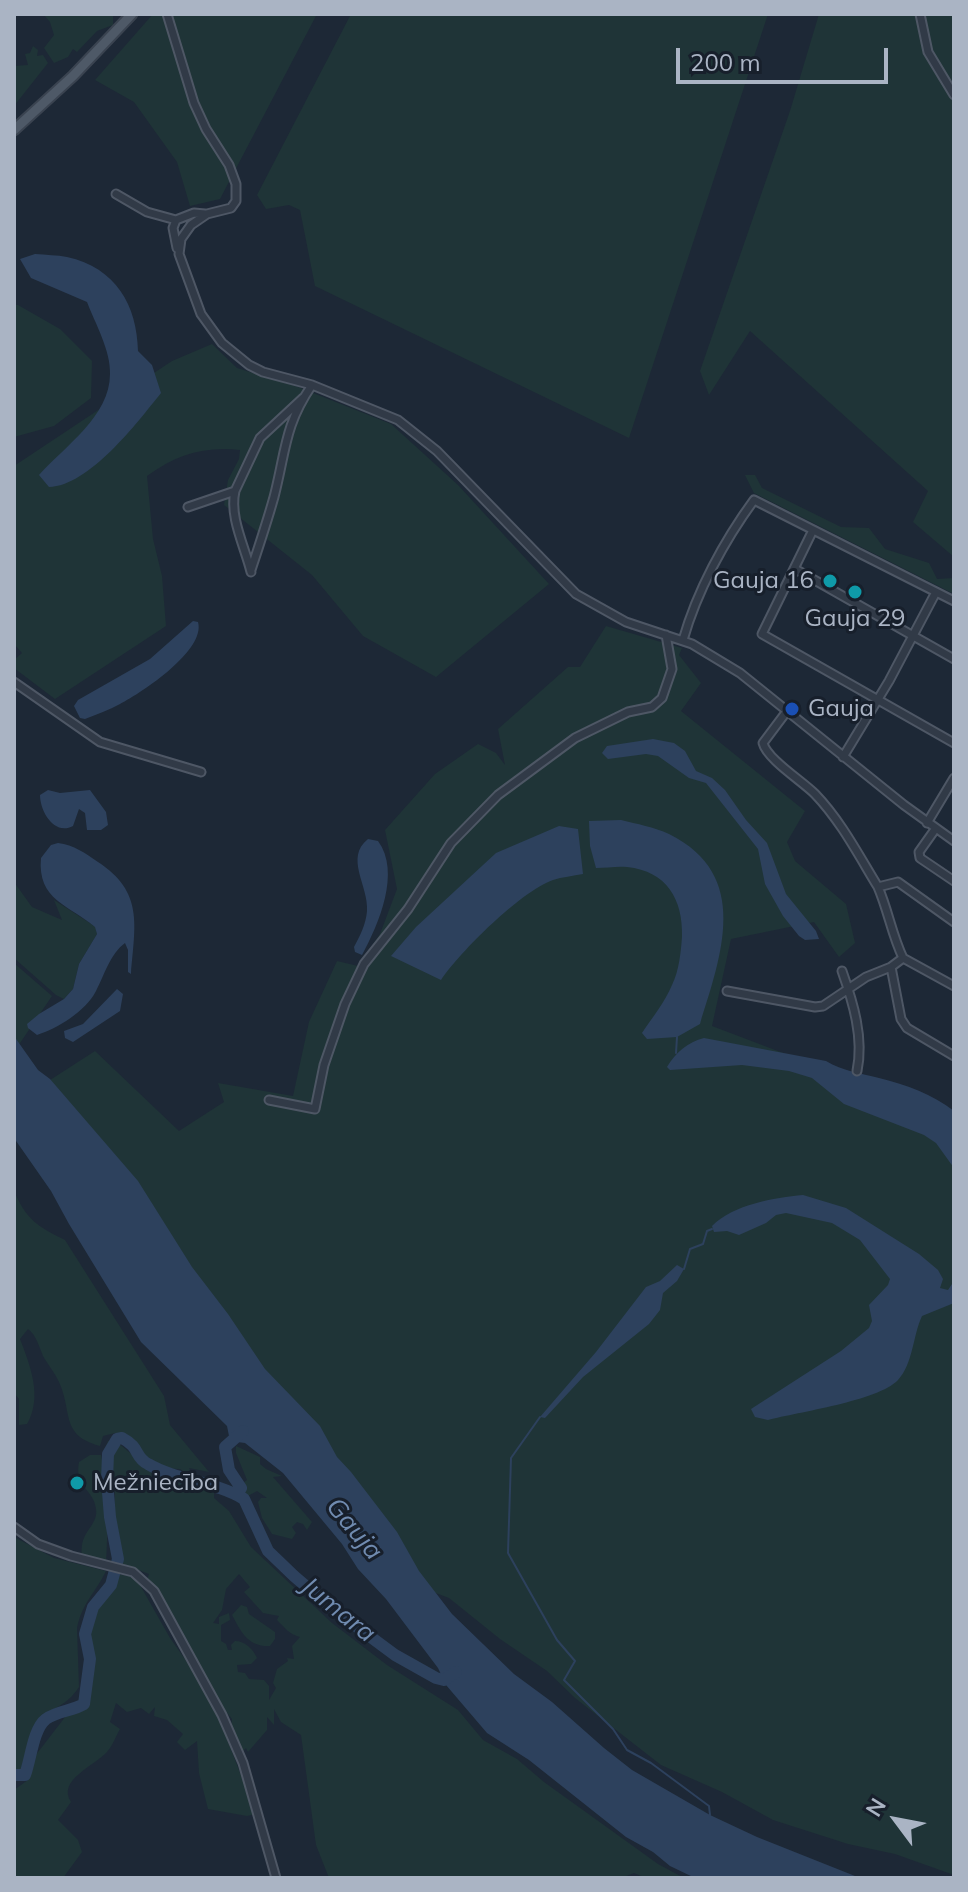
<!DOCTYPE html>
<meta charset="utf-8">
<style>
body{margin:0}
#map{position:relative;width:968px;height:1892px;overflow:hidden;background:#1d2836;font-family:Mulish,sans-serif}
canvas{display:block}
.frame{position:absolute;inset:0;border:16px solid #aab4c4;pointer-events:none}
.north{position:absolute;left:856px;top:1780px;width:80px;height:80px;-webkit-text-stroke:6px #171f2b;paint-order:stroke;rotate:302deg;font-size:22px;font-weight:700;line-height:32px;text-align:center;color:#aab4c4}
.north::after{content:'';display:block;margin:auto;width:28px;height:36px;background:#aab4c4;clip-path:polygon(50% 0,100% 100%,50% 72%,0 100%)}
.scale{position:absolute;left:676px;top:48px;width:212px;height:36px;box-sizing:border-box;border:4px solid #aab4c4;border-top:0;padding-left:10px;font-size:24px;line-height:28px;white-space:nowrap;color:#aab4c4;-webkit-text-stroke:6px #171f2b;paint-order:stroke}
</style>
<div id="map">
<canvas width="968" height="1892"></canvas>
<div class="frame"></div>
<div class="north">N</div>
<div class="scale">200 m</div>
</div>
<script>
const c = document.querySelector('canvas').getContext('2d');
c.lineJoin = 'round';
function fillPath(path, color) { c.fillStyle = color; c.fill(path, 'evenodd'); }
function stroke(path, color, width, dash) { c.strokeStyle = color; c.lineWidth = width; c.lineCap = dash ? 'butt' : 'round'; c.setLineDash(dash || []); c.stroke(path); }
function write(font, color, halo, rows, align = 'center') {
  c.font = font + ' Mulish,sans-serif'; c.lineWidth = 6; c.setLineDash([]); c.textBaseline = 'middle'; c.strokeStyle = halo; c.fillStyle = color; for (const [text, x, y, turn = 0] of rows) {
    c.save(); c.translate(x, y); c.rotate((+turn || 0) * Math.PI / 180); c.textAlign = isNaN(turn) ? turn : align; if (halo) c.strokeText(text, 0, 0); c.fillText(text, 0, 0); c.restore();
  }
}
fillPath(new Path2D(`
 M43,14H113V25L97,31L77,52L73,49L68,57L54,63L44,48L54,35L50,22Z
 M153,14H317L220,199L190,206L177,162L134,102L95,80Z
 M351,14H768L629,438L315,286L300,210L289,205L266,209L257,195Z
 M819,14H954V557L913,522L928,491L750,331L709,395L700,371L790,111Z
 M33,46L38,50L37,56L43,55L48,63L14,106V66L28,65L25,54L30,53Z
 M14,305H18L60,329L92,361L91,398L54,426L14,437Z
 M212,344L237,368L298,387L391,424L458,485L549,584L436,677L363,636L312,575L224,505L228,480L239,459L240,450C204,446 176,455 147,476L153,539L162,576L166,626L55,699L14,668V660L22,653L14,644V466L172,361Z
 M745,475H755L762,488L841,527L869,528L885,549L929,563L937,579L954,578V594L754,493Z
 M606,626L682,648L679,655L701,683L681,711L805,811L787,842L795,861L846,904L855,943L839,957L814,922L731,939L712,1026L907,1100L954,1143V1875L895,1854L848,1844L773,1820L722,1792L661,1765L575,1698L547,1671L500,1639L449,1598L428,1590L47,1082L95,1051L179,1131L224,1102L218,1083L293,1096L309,1022L337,961L358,966L380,934L397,889L385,830L435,774L478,744L496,753L505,765L498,729L568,667H580Z
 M14,882L32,907L62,920L54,900L96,927L97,934L79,964L73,989L64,999L56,995L14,958Z
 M14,963L52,996L16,1049L14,1046Z
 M14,1191C26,1219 38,1227 65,1240L164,1396L170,1425L209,1472L189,1468L195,1480L180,1469C143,1469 142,1446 115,1433L103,1436L100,1446C60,1435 73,1413 59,1382C55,1373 48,1365 43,1356C39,1346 36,1335 28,1329L20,1339C30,1365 43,1397 27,1424L19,1425V1399L14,1393Z
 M113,1440C135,1453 150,1479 178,1475L188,1484L214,1492V1498L229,1511L251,1547L332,1623L387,1665L458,1710L483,1740L517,1759L544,1782L658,1864L684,1878H646L634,1873L621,1878H329L316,1845L301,1735L281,1722L274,1709V1725L267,1717V1730L248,1752L246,1748L241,1753L231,1729L232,1719C197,1677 183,1624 147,1580L149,1574L136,1569L112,1566L115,1493L106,1446L108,1441ZM239,1574L250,1587L244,1592L263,1613L279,1616L277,1620C285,1628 289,1634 300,1637L292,1646L294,1659L287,1658L288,1661L277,1669L273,1683L276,1688L269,1700V1686L264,1680L249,1679L245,1673L238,1672L237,1665L251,1664L257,1658C253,1649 245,1641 235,1641L231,1645L232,1650H228L226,1644L221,1641V1625L230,1620L229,1613L219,1617V1624L213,1623L222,1610L226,1589Z
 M236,1446L260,1457V1464L266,1469L282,1476L273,1477L312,1522L307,1530L303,1524L297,1522L292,1527L296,1533L292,1539L272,1534L262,1518L258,1502L261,1498H267L257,1491L248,1496L242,1495L240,1485L247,1480L236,1453Z
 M90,1455H101L109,1494L106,1564L81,1558C82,1551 81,1544 84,1538C88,1528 98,1521 96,1509C94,1489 74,1488 79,1462Z
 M14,1537L54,1558L106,1571C96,1592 82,1603 77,1628L79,1687C65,1708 53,1706 39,1720C29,1731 26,1762 22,1777L14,1782Z
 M112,1573L133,1577L140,1585L170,1638L192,1669L217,1713L256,1814L247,1816L208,1809L199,1773L197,1741L185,1750L177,1742L183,1734L167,1720L154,1716L155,1707L149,1714L141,1708L127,1712L116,1703L110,1722L120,1729C116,1736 113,1745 107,1752C93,1767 57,1780 71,1802L58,1820L78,1840L82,1852L63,1878H14V1790L28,1780L35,1756L86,1690L83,1628L88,1609Z
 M241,1605L247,1607L249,1614L275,1632V1639L270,1646C248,1647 241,1632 232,1615Z`), '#1f3437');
fillPath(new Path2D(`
 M35,254C46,255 57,255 67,257C116,268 137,305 138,351L152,365L161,393C137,423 89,486 49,487L39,475C65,446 110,416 110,374C111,351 95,323 87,302L31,278L20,259Z
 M193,621L198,622C206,650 143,692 120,704C109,710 97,714 85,719L80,718L74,706L78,700L150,659Z
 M653,739L674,743L685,751L696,771L712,778L725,790L746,820L767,843L786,894L816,931L819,939L805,940L799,936L783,916L765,884L758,849L706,783L689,778L658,756L646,754L608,759L602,753L607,746Z
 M48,790L60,793L90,790L106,812L108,825L101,830H87L85,813L79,809L73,826C54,836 40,811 40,795Z
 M621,820C637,824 654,827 669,834C752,875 721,956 700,1024L677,1037L647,1039L642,1033C652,1018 665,1002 672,985C679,971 681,952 682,936C683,900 667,871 627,867C617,866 606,868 596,868L590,846L589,821Z
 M559,826L578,829L583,874C573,876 562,877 553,880C520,892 461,951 441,980L391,956L416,927L496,853Z
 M368,839L378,841C401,872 379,924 362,955L355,952L354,947C360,936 366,924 367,911C369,886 344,858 368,839Z
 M58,843C74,845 85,853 98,862C144,892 135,925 131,974L128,972V950L125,943C110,954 104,976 96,991C85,1012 58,1028 37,1035L28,1028L27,1024L39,1014L64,999L73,989L79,964L97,934L95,927C69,905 37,900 41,858L51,845Z
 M117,989L123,994L120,1011L73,1042L65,1038L64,1031L83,1024Z
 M14,1036L38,1070L50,1079L138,1181L192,1267L228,1314L265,1369L320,1426L337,1457L351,1472L397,1532L419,1571L452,1614L514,1674L552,1702L604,1748L632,1770L710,1815L757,1837L860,1878H695L670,1866L653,1852L626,1837L529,1760L487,1733L446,1685L438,1668L386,1599L358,1569L342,1544L283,1473L245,1443L230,1441L227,1426L141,1342L69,1224L51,1191L14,1138Z
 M704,1038L826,1061C843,1071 860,1073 879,1078C907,1085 932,1094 954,1111V1168L936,1143L924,1135L844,1104L812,1078L789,1071L742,1065L670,1070L667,1067C675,1053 688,1042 704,1038Z
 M803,1195L846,1208L919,1254L938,1270L943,1279L940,1288L948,1290L954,1281V1303L922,1316C913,1335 913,1364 898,1380C878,1401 798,1412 768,1420L755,1417L751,1409L841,1351L869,1328L872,1321L869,1305L888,1285L890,1279L860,1240L832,1223L786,1213L776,1215L766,1223L739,1235L727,1231L714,1232L712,1226C734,1204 774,1198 803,1195Z
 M677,1265L684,1269L677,1281L663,1293L660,1310L649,1324L583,1377L545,1418L540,1417L596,1352L646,1287L660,1281Z`), '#2d415d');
stroke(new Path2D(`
 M676,1053L677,1037
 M684,1269L690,1249L703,1244L707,1231L712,1229
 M540,1417L511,1458L508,1553L557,1640L575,1661L564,1680L613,1729L627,1750L651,1763L709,1806L710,1815`), '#2d415d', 2);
stroke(new Path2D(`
 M237,1495L241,1488L229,1470L225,1447L243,1431
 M14,1775H25C31,1759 33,1729 46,1719C57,1711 72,1711 84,1704L90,1659L85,1634L93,1607L111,1585L118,1559L110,1517L107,1480L108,1454L117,1439L122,1438C141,1448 134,1457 148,1464C177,1481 214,1481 244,1499L268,1551L294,1576L329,1606L395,1655L436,1678L444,1680L456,1672`), '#2d415d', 12);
const minor = new Path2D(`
 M167,14L194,103L206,129L229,165L236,184V201L231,208L207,214L191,225L181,239L179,254L201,314L222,343L249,365L263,372L312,385L398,420L437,451L576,594L626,622L692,644L740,673L904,805L954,841
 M920,14L928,52L954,95
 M116,194L147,212L176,220
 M177,248L173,228L176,220L194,213L205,214
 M188,507L235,491
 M813,530L762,634L954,743
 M795,569L954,659
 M251,570C259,546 267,522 274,497C286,451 284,426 312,385
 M251,572C245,547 229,517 235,491L260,438L303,398
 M683,640C697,591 724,541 754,500L954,601
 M14,682L100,742L201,772
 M787,711L763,743C767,759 802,781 815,794C841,821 859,856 878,887
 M843,757L889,681L936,592
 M927,823L954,778
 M936,828L919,852L920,858L954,881
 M903,958C892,935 888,910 878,887L898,882L954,922
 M842,971C853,1002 864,1038 857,1071
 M954,986L903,958L891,967L901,1019L907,1028L954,1056
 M727,991L815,1007L823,1006L866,977L891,967
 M269,1100L315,1109L324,1065L345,1004L364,964L408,909L451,843L498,795L575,738L628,712L652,707L662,698L672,669L666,635
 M14,1527L38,1544L71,1556L133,1572L154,1591L222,1715L243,1763L276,1878`);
const major = new Path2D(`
 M14,130L73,76L132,14`);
stroke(minor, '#4e5765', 11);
stroke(major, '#3a4350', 13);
stroke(minor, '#313a47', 7);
stroke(major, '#4e5967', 9);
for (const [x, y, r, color] of [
 [830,581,8,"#0f9aa8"],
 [855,592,8,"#0f9aa8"],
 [792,709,8,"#1a4fb4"],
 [77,1483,8,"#0f9aa8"]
]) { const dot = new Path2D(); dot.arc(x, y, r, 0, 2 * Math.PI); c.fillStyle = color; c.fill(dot); stroke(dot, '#171f2b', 3); }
write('24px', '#aab4c4', '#171f2b', [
 ["Gauja 16",814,581,"right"],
 ["Gauja 29",855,619,"center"],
 ["Gauja",808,709],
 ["Mežniecība",93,1483]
], 'left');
write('italic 26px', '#708bb0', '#171f2b', [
 ["Gauja",354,1529,50],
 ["Jumara",338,1610,39]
]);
</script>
